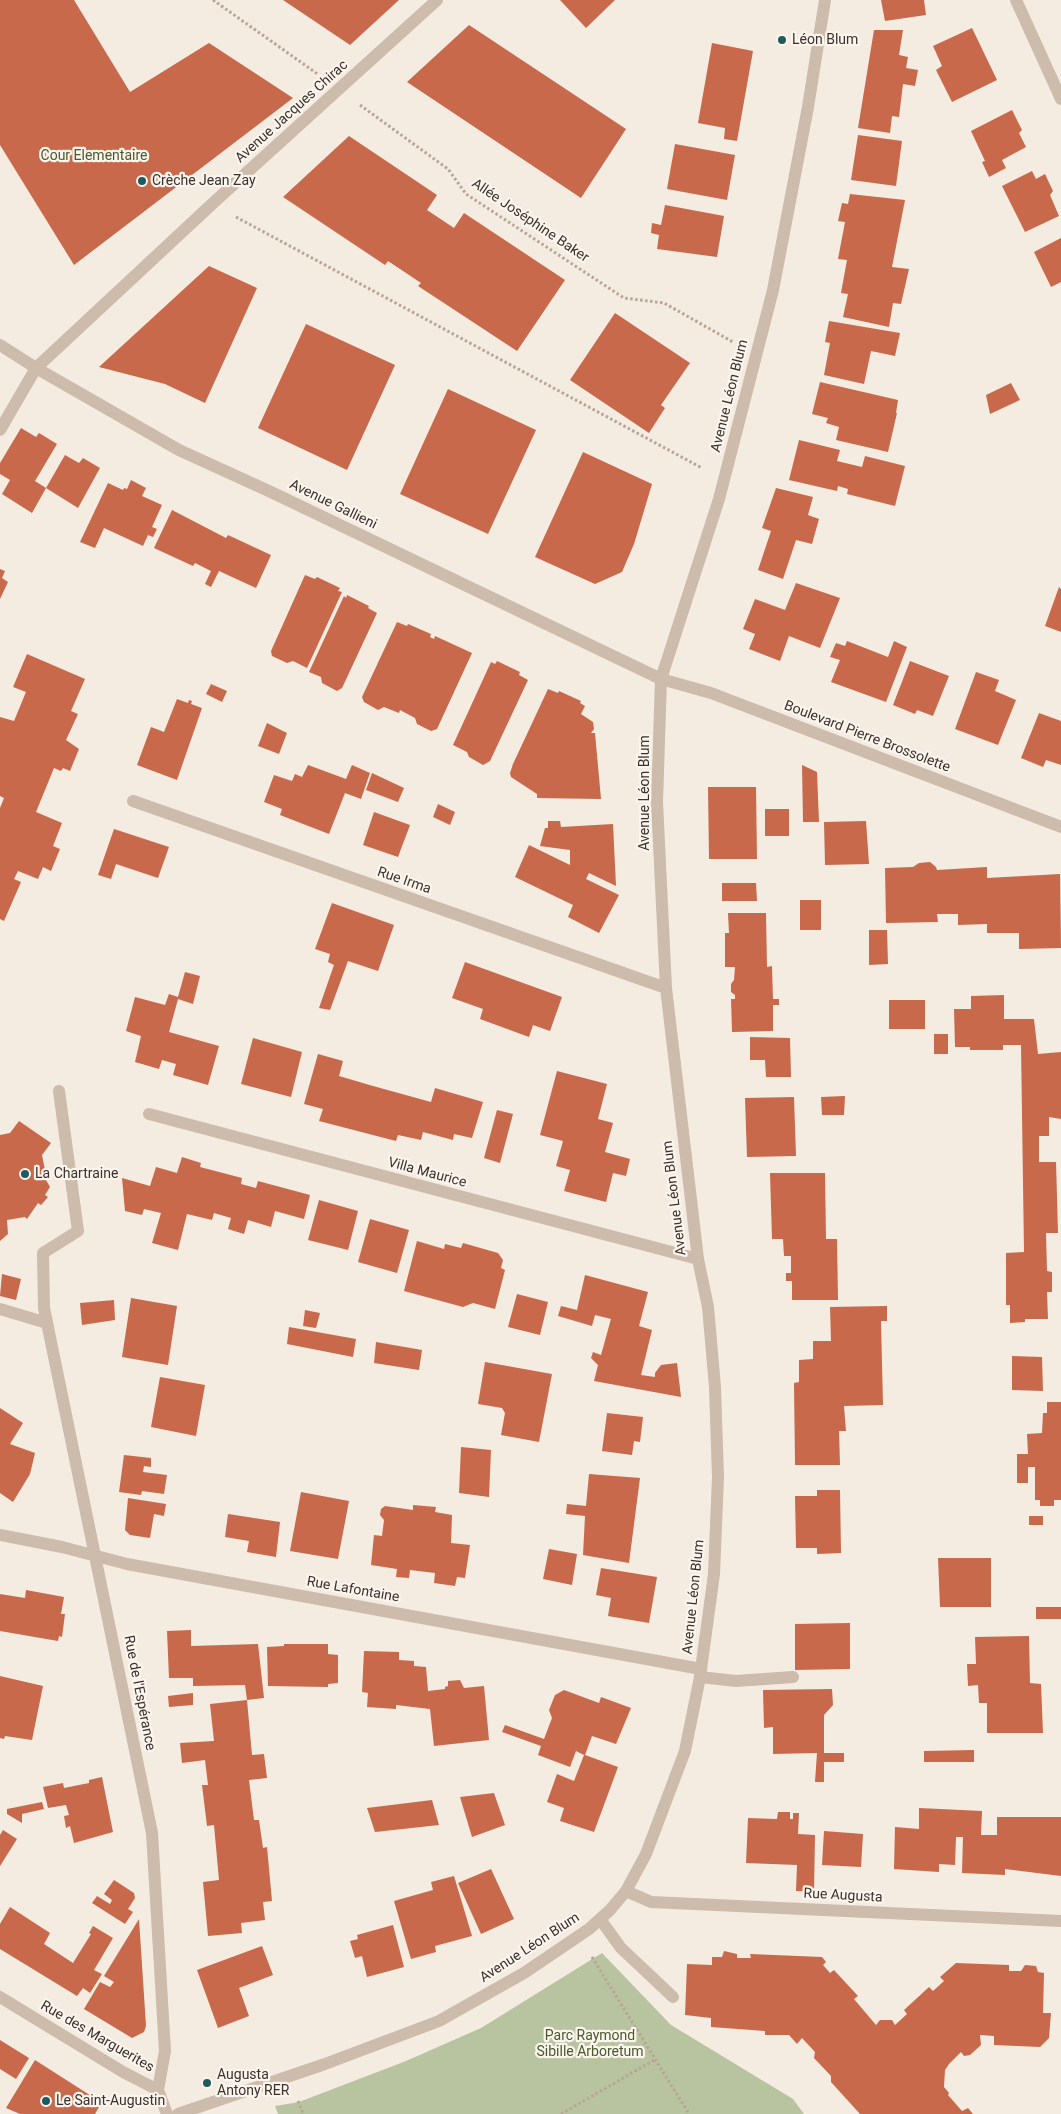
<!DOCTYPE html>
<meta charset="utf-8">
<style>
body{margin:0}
canvas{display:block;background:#f4ebe1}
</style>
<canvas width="1061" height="2114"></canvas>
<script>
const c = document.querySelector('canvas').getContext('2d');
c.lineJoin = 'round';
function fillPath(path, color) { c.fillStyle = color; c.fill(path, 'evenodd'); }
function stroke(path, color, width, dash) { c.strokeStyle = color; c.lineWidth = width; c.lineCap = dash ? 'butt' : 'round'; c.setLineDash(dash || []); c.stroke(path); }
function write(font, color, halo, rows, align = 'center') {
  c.font = font + ' Roboto,sans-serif'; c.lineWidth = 4.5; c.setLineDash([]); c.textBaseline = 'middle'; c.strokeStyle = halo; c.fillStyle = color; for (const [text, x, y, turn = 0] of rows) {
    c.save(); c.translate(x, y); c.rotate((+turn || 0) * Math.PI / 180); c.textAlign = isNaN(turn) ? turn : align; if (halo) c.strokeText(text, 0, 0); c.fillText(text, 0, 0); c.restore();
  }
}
fillPath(new Path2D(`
 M602,1953L671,2025L793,2099L804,2114H278L275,2106L299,2102L406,2061L481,2028Z`), '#b8c4a0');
fillPath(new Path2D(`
 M0,0H74L130,92L209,43L293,98L74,265L0,145Z
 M283,0H399L350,45Z
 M560,0H615L586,28Z
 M881,0H924L926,15L885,21Z
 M469,25L626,129L581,198L407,82Z
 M972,28L997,80L952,102L936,70L942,66L933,46Z
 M874,30H903L899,55L908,57L906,68L918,70L915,86L903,84L899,117L892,116L890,133L858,128Z
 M712,43L753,51L737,141L724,139L725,128L698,123Z
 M1012,110L1022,130L1019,133L1026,147L1002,160L1006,168L989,177L982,162L985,161L971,131Z
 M858,135L902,141L896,186L851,180Z
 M349,136L437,195L427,210L454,228L464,213L565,280L517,351L418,286L421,283L388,261L385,265L283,197Z
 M675,144L735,155L727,200L667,189Z
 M1032,171L1036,179L1045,174L1053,191L1050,195L1059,216L1025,232L1002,186Z
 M850,194L905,200L892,267L909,269L901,304L893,303L889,327L843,317L848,294L841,293L847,260L838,259L845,222L838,221L842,203L848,204Z
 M665,205L724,216L717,257L657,249L659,235L651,233L652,223L661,225Z
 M1061,238V282L1051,287L1034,252Z
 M209,266L257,288L205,403L165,384L99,367Z
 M615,313L690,363L661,405L665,408L649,433L570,380Z
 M829,321L900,333L895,356L871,351L864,384L824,375L830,343L825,342Z
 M306,324L395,365L347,470L258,428Z
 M820,382L898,400L896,413H897L888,452L836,440L839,427L826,423L828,418L812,414Z
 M1011,383L1020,400L990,414L986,395Z
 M448,389L536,430L488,534L400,494Z
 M21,428L36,437L39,433L57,444L35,481L46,488L65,455L79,463L83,458L100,468L78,508L46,488L32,513L2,494L10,480L0,474V463Z
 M799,440L840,450L837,461L862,467L865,456L905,466L895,506L847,494L848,489L838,486L837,491L789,480Z
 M583,452L652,484L634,544L622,572L595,584L535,557Z
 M131,480L146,488L142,496L162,505L152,527L157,529L153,537L148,535L143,546L104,528L95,548L80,542L108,483L123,490L124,488L127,489Z
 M776,488L813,497L808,515L819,519L812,544L796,540L783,579L758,570L771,531L762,528Z
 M172,510L226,538L228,535L271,555L256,588L219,571L211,587L205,584L211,571L195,563L193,566L154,548Z
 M0,569L5,571L2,578L8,582L0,599Z
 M305,575L315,579L317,577L340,588L338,591L342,592L307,668L293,661L287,663L272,656L271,651Z
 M796,583L840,598L820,648L789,636L780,661L749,649L755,634L743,629L755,599L785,610Z
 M1059,587L1061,589V632L1045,626Z
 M347,595L369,606L368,608L377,613L342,688L337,691L322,683L321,677L309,672L344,596L346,598Z
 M397,622L407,626L408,624L431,634L430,637L434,639L435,636L472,653L437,729L431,731L417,724L415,718L400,710L399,713L384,707L378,710L364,702L362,697Z
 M847,641L888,657L894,641L907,647L886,702L831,682L840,660L830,657L836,643L845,646Z
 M27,654L85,679L71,711L78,714L66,740L79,749L70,771L63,768L61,771L54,768L36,812L62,823L53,846L60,849L51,871L43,867L38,879L18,871L14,879L21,882L4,921L0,919V808L4,798L0,796V717L14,721L26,692L13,687Z
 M497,661L520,672L519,675L528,680L490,761L483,765L469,757L467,752L453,745L491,662L495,664Z
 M910,661L949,676L933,716L917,710L915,714L893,705Z
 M976,672L999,680L995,691L1016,700L998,745L955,729Z
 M211,684L227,691L222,702L206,694Z
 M548,689L558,693L559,691L581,701L580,703L585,706L581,714L593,722L594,729L591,733H595L601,799L537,798V794L511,777L510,773L513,764Z
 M177,699L188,703L189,700L192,701L191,704L202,708L177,780L137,765L151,727L164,732Z
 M1039,713L1061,721V765L1046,760L1043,767L1021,758Z
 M267,723L287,733L279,754L258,746Z
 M308,765L346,779L352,765L370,773L361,799L345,793L329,834L280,815L282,809L264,802L274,775L292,781L295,774L302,777Z
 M802,765L817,772L819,822H803Z
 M372,773L404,788L398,802L366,790Z
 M708,787H756L757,859H709Z
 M438,804L455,812L450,825L433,817Z
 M765,809H789V836H765Z
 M374,812L410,825L398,857L363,845Z
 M548,821H560L561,827L613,824L616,886L589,873L586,879L619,895L599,933L568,917L573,905L515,877L529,845L570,865V850L540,846L545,828H548Z
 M866,821L869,864L825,865L824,822Z
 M114,829L169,847L158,878L116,864L111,879L98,875Z
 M930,862L936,867L937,870L987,867V878L1060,874L1061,948L1019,949V933H987V924L958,925V914H937L938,922L886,923L885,868L913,867L919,863Z
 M722,883H756L757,901H722Z
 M800,900H821V930H800Z
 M332,903L394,925L378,971L348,961L330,1010L319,1008L334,965L328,962L330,954L315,949Z
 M728,913H766L767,967L772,966L773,999H779V1005H773V1031L732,1032L731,999H735V995L731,992V984L734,980L735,967H725V933H729Z
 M869,930H887L888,964L869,965Z
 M465,962L562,997L550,1031L533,1025L529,1037L480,1019L483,1009L452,998Z
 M185,972L200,976L193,1004L178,999L169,1032L219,1046L208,1085L173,1075L176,1064L162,1060L159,1069L135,1062L141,1036L126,1031L135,997L165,1005L169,994L178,997Z
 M1004,995V1019H1034L1038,1054L1061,1052V1119L1049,1117V1136H1039V1162H1056L1058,1233H1046L1047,1271L1052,1272V1292H1047L1048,1319H1025V1322L1010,1323V1305H1006V1253L1024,1252L1021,1045H1003V1050H970V1047H955L954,1009H971V996Z
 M889,1000H925V1029H889Z
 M934,1034H948V1054H934Z
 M750,1037L790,1038L791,1077H766L765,1060H750Z
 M253,1038L302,1052L291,1097L241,1084Z
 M318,1054L343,1061L339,1076L373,1086L431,1102L435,1088L483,1102L472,1138L454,1134L453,1140L423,1132L421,1140L398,1135L396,1141L319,1121L323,1109L304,1104Z
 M557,1071L607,1084L598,1119L613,1123L605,1152L630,1159L626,1176L613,1173L606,1202L564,1191L570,1170L556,1166L563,1141L540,1135Z
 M845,1096L844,1115H822L821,1097Z
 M794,1097L796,1156L747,1157L745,1098Z
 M497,1110L513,1114L500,1163L484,1158Z
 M19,1121L51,1143L42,1155L45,1170L48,1169L50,1179L46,1180L50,1187L45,1195L48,1197L41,1205L38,1203L27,1219L25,1217L7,1220L8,1234L0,1241V1135L10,1133Z
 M182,1157L201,1163L200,1167L242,1178L241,1184L256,1188L258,1181L310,1195L304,1219L275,1211L271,1227L248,1220L244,1234L228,1229L231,1218L214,1213L212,1220L187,1214L178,1250L152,1243L161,1213L144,1209L142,1215L125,1211L122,1178L150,1186L156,1167L177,1173Z
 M770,1173H825L826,1239H837L838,1300H792V1281H786V1273H791V1256H784L783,1239H772Z
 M319,1200L358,1211L348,1250L308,1240Z
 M370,1219L409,1230L397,1273L358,1262Z
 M417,1241L444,1249L445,1244L461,1248L463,1243L498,1253L503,1260L501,1268L505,1270L495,1309L473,1303L463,1307L404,1291Z
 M2,1274L21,1279L16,1300L0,1296Z
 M585,1275L648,1292L639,1326L652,1330L641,1375L655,1377V1373L661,1365L677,1363L681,1397L594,1381L598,1365L591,1358L593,1352L601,1355L611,1319L595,1315L592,1326L558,1316L561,1306L577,1310Z
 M517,1294L548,1302L540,1335L508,1327Z
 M131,1298L177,1306L168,1365L122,1357Z
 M114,1300L115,1320L82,1325L80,1303Z
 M887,1306V1321H881L883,1405L844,1406L846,1431H839L840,1465H795L794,1383L799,1382V1360L813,1359V1341H831L830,1307Z
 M305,1310L320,1313L316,1328L303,1326Z
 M289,1327L356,1339L353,1357L287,1344Z
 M376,1342L422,1350L419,1370L374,1363Z
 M1012,1356L1042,1357L1043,1391L1012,1390Z
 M485,1362L552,1374L539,1442L501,1435L505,1413L502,1408L478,1404Z
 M160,1377L205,1385L196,1436L151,1427Z
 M1047,1402H1061V1500H1054V1506H1040V1500H1035V1467H1028V1483H1017V1454H1028L1027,1434L1042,1433L1043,1413H1047Z
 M0,1408L23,1423L10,1444L35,1453L30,1474L13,1502L0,1493Z
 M607,1413L643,1417L640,1442L634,1441L632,1455L602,1451Z
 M461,1447L491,1450L489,1497L459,1493Z
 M124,1455L151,1458V1467L144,1466L143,1472L167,1475L164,1494L142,1491L141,1495L119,1492Z
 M589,1474L640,1478L629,1563L583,1555L585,1516L566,1514L567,1504L586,1506Z
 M817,1490H840L841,1553L817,1554V1548H796L795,1496H817Z
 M301,1492L349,1501L338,1559L290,1551Z
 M128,1498L166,1504L164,1516L154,1514L150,1538L130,1535L125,1530Z
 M413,1505L436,1507L435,1512L452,1515L451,1543L470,1545L465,1578L457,1577L455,1586L434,1583L435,1573L410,1570L409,1578L396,1577L397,1569L371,1565L374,1535L382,1536L384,1520L380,1515L381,1509L385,1506L413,1510Z
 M228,1514L280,1522L276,1557L247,1552L249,1541L225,1537Z
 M1029,1516H1043V1525H1029Z
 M549,1549L577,1554L572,1585L543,1579Z
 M938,1558H991V1607H940Z
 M601,1568L657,1577L649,1623L608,1616L611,1598L596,1595Z
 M26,1590L64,1597L61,1614H65L62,1637L59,1636L58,1641L0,1631V1594L25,1598Z
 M1036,1607H1061V1619H1036Z
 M850,1623V1669L795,1670V1624Z
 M191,1630V1646L258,1644L264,1698L247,1700L245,1685L193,1686V1678H169L167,1631Z
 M1029,1636L1030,1683L1041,1684L1043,1733H987V1703H979L978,1685L968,1686L967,1664H976L975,1637Z
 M284,1644H328V1654L338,1655V1683L328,1684V1687L268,1686L267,1647L284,1646Z
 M364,1651L399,1652V1660L414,1661V1666L426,1667L428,1691L445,1689V1687L448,1686V1681L460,1680L464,1688L484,1686L489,1740L434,1746L430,1709L396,1705V1709L367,1707L368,1693L362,1692Z
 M0,1676L43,1686L32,1740L5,1736L4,1739L0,1738Z
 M832,1689L833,1705L824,1715V1753H844V1762H824V1782H815L817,1753L773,1754V1727L764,1728L763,1690Z
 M564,1690L599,1703L601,1697L631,1708L616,1744L592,1736L585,1755L618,1767L594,1832L560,1821L564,1808L547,1802L557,1774L574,1781L584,1755L576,1751L570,1767L538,1755L541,1746L502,1732L505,1725L544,1739L552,1718L549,1710L555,1695Z
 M193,1693V1705L169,1707L168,1696Z
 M247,1700L252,1755L264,1754L267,1778L249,1780L254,1820H259L263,1848L267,1847L272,1901L263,1902L265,1920L241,1923L242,1933L208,1936L203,1882L219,1880L214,1825L207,1826L202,1785H208L205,1760L182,1763L180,1743L214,1741L210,1704Z
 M974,1750V1762H924V1751Z
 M102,1777L113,1832L74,1843L70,1826L66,1828L64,1816L69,1815L66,1805L48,1808L43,1787L63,1783L64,1788L89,1783V1780Z
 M494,1793L505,1825L472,1837L460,1797Z
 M432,1800L439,1825L375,1832L367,1808Z
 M42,1802L44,1809L22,1814V1823L7,1814V1809Z
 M919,1808L982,1811L981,1835H997V1817H1061V1876L1005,1869V1875L962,1873L963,1837H956L955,1865L939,1864V1872L894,1869L895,1827L919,1829Z
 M778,1812H790V1819H793V1813H799L798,1834L815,1835L814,1892L796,1891L797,1865L746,1863L748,1818L777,1819Z
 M3,1830L17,1839L0,1866V1835Z
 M824,1831L863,1834L861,1867L822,1865Z
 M491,1869L514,1919L481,1934L458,1883Z
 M454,1876L472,1936L435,1946L436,1952L411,1959L394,1901L433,1890L431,1882Z
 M114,1880L134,1893L135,1898L128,1909L133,1912L125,1924L92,1903L97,1896L110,1904L112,1900L104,1894Z
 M10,1907L50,1933L44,1944L73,1963L91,1934L89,1933L93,1926L113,1938L94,1970L102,1974L90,1993L83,1988L77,1996L0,1949V1924Z
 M139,1919L146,2026L144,2032L132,2038L84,2009L100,1982L110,1987L114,1982L104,1976Z
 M393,1925L404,1967L367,1977L362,1956L355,1958L350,1941L358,1939L357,1935Z
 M262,1946L273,1975L239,1988L249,2016L218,2028L197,1970Z
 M724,1951L737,1954V1958H751L750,1954L822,1957L826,1962L823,1965L830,1973L834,1970L858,1996L854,1999L876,2025L880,2020H892L895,2025L907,2014L904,2010L929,1987L933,1991L944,1981L940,1977L956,1963L1009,1965V1971H1021L1025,1965L1036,1966L1038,1972L1044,1973L1043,2013H1051L1049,2038L1040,2047L994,2045V2036L980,2035L981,2045L970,2055L964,2056L961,2052L949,2064L945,2070L944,2087L949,2093L948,2095L962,2111L968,2108L973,2114H860L831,2082V2076L814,2058L815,2052L802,2038L797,2044L789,2035H765V2031L711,2027V2018L685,2015L687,1964L712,1965V1957H722Z
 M0,2040L29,2058L16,2079L0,2069Z
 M35,2060L96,2099L99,2107L95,2114H20L6,2108Z`), '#c8694b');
stroke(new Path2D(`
 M213,0L319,75
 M360,105L448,169L466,194L624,298L664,303L733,342
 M236,217L702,468
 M592,1957L689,2114
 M298,2101L303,2114
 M561,2114L656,2059`), '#b9a596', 3, [2.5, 2.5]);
stroke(new Path2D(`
 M1016,0L1061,99
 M0,345L36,368L179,450L271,492L661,679L711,693L1061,827
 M0,430L36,368L212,204L437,0
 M133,801L666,988
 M59,1091L78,1231L43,1253L44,1308L152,1833L165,2051L158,2090
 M149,1114L698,1259
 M0,1309L47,1323
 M0,1535L62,1547L127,1564L701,1669
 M700,1677L736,1681L793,1677
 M626,1891L651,1902L1061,1921
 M600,1919L621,1948L673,1997
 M0,1997L123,2072L158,2090L167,2114
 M178,2114L325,2064L439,2021L524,1973L589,1929L610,1910L626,1891L646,1854L685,1751L700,1677L714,1574L718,1477L715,1387L708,1307L698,1259L666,988L657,802L661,679L719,499L773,290L808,107L825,0`), '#cdbbac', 12);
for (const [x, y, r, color] of [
 [782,40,5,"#1f5a5e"],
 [142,181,5,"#1f5a5e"],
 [25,1174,5,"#1f5a5e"],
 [207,2083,5,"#1f5a5e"],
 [46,2101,5,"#1f5a5e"]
]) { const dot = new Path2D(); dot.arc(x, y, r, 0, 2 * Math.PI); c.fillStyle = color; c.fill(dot); stroke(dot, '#fbf5ee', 2); }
write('14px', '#3b302b', '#fbf5ee', [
 ["Léon Blum",792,40],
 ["Crèche Jean Zay",152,181],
 ["La Chartraine",35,1174],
 ["Augusta",217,2075],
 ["Antony RER",217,2091],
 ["Le Saint-Augustin",56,2101]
], 'left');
write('14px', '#3b302b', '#fbf5ee', [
 ["Avenue Jacques Chirac",292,112,-42],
 ["Allée Joséphine Baker",530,221,34],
 ["Avenue Léon Blum",730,396,-76],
 ["Avenue Gallieni",333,505,26],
 ["Boulevard Pierre Brossolette",867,737,21],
 ["Avenue Léon Blum",645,793,-90],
 ["Rue Irma",404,881,19],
 ["Villa Maurice",427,1173,15],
 ["Avenue Léon Blum",675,1198,-97],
 ["Rue Lafontaine",353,1590,10],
 ["Avenue Léon Blum",694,1597,-84],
 ["Rue de l'Espérance",139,1693,79],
 ["Rue Augusta",843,1896,3],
 ["Avenue Léon Blum",530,1948,-33],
 ["Rue des Marguerites",97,2037,30]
]);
write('14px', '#4a5a2e', '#fbf5ee', [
 ["Cour Elementaire",94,156],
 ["Parc Raymond",590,2036],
 ["Sibille Arboretum",590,2052]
]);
</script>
